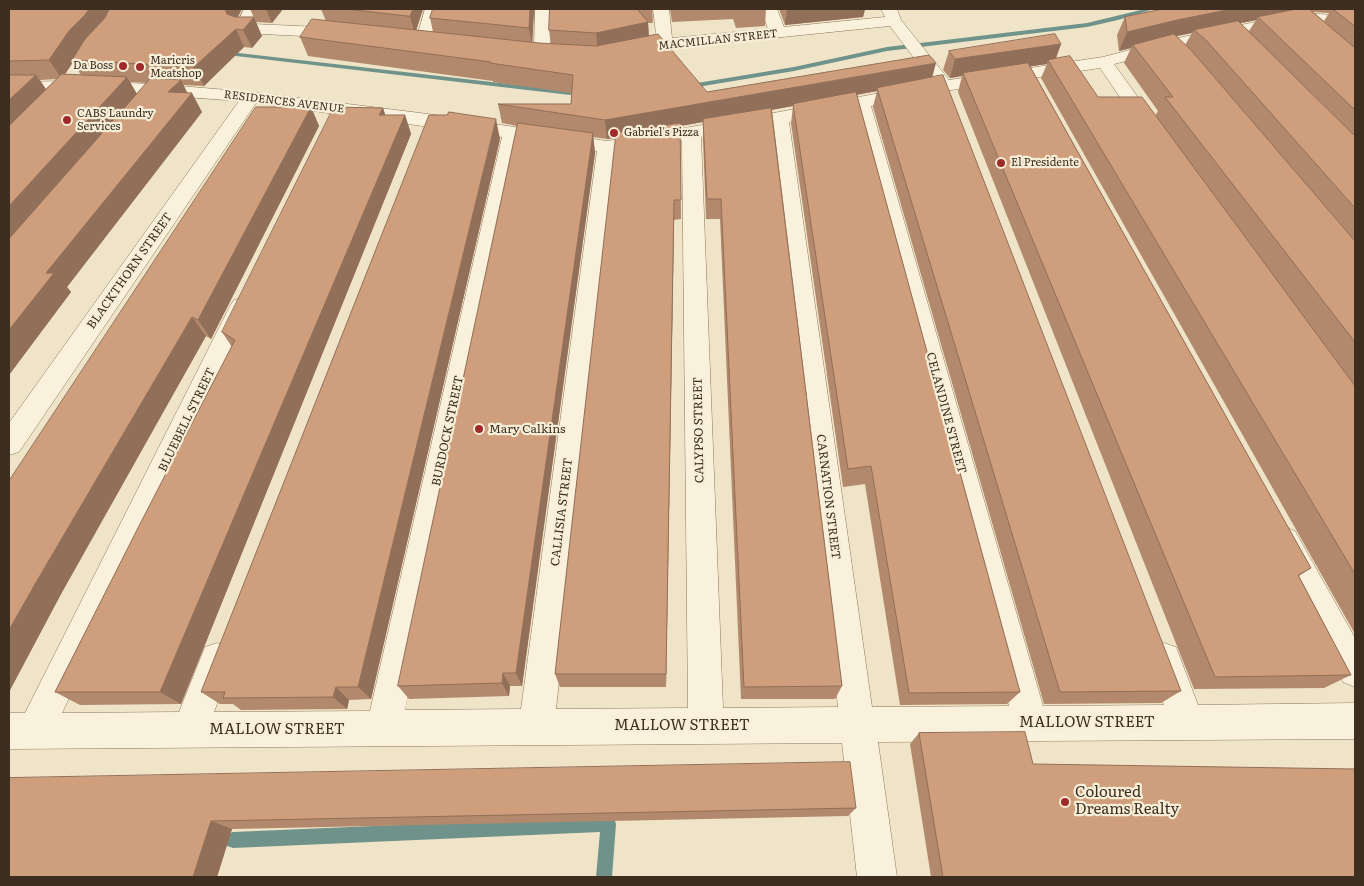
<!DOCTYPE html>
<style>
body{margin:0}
#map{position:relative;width:1364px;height:886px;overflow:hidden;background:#f0e4c8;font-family:Literata,serif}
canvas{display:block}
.frame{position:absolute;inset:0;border:10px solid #3d2e20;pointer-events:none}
</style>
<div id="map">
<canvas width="1364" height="886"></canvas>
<div class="frame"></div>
</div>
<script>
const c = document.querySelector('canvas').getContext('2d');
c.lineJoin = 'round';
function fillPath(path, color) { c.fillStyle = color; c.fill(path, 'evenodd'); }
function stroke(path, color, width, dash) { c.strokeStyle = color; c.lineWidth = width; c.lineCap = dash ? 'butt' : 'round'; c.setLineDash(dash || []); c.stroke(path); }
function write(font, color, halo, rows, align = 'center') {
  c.font = font + ' Literata,serif'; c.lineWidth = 4.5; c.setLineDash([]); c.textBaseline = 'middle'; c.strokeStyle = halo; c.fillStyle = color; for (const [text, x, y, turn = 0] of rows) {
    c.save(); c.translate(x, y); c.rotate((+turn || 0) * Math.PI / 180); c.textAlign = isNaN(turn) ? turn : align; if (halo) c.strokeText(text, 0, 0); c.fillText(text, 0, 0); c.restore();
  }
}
fillPath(new Path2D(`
 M1145,9H1154L1118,20L1087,27L887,51L794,71L685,89L681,87L685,85L794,67L887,47L1087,23Z
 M221,51L570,91L574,93L570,95L219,54L218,53Z
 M608,816L614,818L616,824L612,877H596L600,832L233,848L227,846L225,840L227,834L233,832Z`), '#6f938a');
const minor = new Path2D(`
 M244,9H260L253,24L342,28L348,30L350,33L348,36L342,38L243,33L237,31L235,28Z
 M425,9H441C437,24 434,51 413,45L411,42L418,33Z
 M535,9H551L550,55L548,59H536L534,55Z
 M653,9H669L672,38L768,29L761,9H777L784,27L885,17L881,9H897L901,20L949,80L1103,57L1168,40L1299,13L1355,16V26L1299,23L1170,50L1114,64L1160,128L1158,132L1151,134L1144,132L1100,68L945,91L871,106L1043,706L1164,705L1147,659L1152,647L1164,643L1176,647L1198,705L1355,703V739L878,742L897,877H857L842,743L9,749V713H25L230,306L234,300L242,298L250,300L254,306L62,713L179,712L205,647L217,643L229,647L234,659L214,712L370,711L502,137L256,103L19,452L9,455V423L239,101C162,95 86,91 9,92V82L69,81L156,84L251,92L428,114L607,141L779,112L933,83L890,26L665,49L630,56L624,55L622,51L624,47L657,41ZM854,109L1009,706L872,707L789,122ZM771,125L838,707L723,708L701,137ZM520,140L597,151L521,709L405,710ZM682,140L688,708L556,709L616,151Z
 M1284,527L1295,531L1355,638V687L1343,682L1269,540L1273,531Z`);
stroke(minor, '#8d765c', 1);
fillPath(minor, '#faf1dc');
fillPath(new Path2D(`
 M9,9L238,17L262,36L252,48L244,47L204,86L183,85L187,93L202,112L67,287L71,292L9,375ZM73,62L81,75L65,74ZM57,79L46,89L40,80ZM130,82L147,83L137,94Z
 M250,9H283L272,23L256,22Z
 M321,9H423L416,30L433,32L430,18L433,9H534L532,43L551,44L549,30L550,9H652L653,23H648L649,36L707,92L932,78L1181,691L1161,703L1044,704L873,107L877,91L857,95L1020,692L1007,704L900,705L865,484L843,487L791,123L793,106L772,110L842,686L835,699H741L720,219H706L703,139V122L680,126L681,219L674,220L666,687H560L555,674L616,138L607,139L593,137L595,153L522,686H510L509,696L409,699L398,686L517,126L502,123L498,104H571V93L493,82V81L308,56L300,37L326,21Z
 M670,9H766L765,26L736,28L733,19L672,22Z
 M779,9H865L863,17L785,25Z
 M1163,9H1355V634L1041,78L1047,64L1030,66L1311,568L1299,576L1351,675L1324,688L1194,689L958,92L962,76L950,78L943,70L949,51L1061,44L1056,59L1098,97L1155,116L1158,111L1124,63L1131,48L1119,51L1117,35L1125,17ZM1313,12L1329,13L1324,21ZM1256,20L1249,31L1240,23L1247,22ZM1192,33L1185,45L1176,36Z
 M311,107L319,126L211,339L206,336L61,594L9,692V481Z
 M383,108L385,115H405L411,134L181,704L80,705L55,692L232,347L222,332Z
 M500,139L371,699L349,700L347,709L241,710L233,704H220L201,692Z
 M919,733L1033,764L1355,877H931L910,744Z
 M9,778L856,808L848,816L232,829L217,877H9Z`), '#b2896c');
fillPath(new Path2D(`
 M89,9H110L96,33L72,60L73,62L62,79L49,60L69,31Z
 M225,9H242L233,27L236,29L244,47L204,86L194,67Z
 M266,9H283L272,23Z
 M413,9H423L415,34L410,16Z
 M530,9H534L532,47L529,28Z
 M787,9H865L863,17L785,25Z
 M1232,9H1300L1258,17L1256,20L1197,32L1194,30L1192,33L1133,45L1131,48L1119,51L1127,32L1177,20Z
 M254,17L262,36L252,48L243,30Z
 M648,22L649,41L598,51L596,33Z
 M1061,44L1054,62L1048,60L1047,64L965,76L963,73L962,76L950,78L955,59Z
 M936,63L931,82L877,88V91L607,139L605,120Z
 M36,75L49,94L9,134V100Z
 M127,77L138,96L9,244V206Z
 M181,80L189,96L192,93L202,112L67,287L71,292L9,375V330L46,273L168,92Z
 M311,107L319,126L211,339L198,320Z
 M383,108L389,127L379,115Z
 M405,115L411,134L181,704L160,692Z
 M496,119L500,139L371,699L358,687Z
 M593,133L595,153L522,686L516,673Z
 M674,200V220L666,687V674Z
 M192,317L206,336L61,594L9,692V630L38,579Z
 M503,673L510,686L509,696L502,683Z
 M336,687L349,700L347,709L333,697Z
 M211,821L232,829L217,877H193Z`), '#916f58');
const building = new Path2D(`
 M9,9H89L85,15L69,31L49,60L9,61Z
 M110,9H225L227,14L235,17H254L243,30L236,29L194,67L72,60L85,39L104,19Z
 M346,9H413L410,16Z
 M433,9H530L529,28L430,18Z
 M550,9H637L648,22L596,33L549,30Z
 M1163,9H1232L1177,20L1127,32L1125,17Z
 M1297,9H1309L1355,48V110L1258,17Z
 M1333,9H1355V26Z
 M312,19L539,43L596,46L658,34L707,92L929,55L936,63L605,120L498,104H571L573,75L490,63L491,62L300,37Z
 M1238,21L1355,136V208L1206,40L1194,30Z
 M1055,34L1061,44L955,59L949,51Z
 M1174,34L1191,50L1355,241V342L1165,97H1173L1133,45Z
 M1070,56L1098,97H1142L1355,386V574L1048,60Z
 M1028,63L1311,568L1298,575L1351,675L1215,677L963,73Z
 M62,74L127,77L9,206V126Z
 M9,75H36L9,100Z
 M943,75L1181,691L1060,692L877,88Z
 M151,78L181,80L168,92L192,93L46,273H54L9,330V239Z
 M856,92L1020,692L909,693L871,466L848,469L793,104Z
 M256,107H311L198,320L192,317L38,579L9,630V481Z
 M334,107L383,108L379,115H405L160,692H55L142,520L235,340L222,332Z
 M771,108L842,686L744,687L721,199H707L703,119Z
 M449,112L496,119L358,687H336L333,697L223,698L225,692H201L429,115H447Z
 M518,123L593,133L516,673H503L502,683L398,686Z
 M680,123L681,200H674L666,674H555L616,133Z
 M1025,732L1033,764L1355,769V877H943L919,733Z
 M850,762L856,808L211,821L193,877H9V778Z`);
fillPath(building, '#cf9f7d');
stroke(building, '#916f58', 1);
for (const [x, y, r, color] of [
 [123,66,5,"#9e2a2b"],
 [140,67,5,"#9e2a2b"],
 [67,120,5,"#9e2a2b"],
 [614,133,5,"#9e2a2b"],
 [1001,163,5,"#9e2a2b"],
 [479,429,5,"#9e2a2b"],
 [1065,802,5,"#9e2a2b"]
]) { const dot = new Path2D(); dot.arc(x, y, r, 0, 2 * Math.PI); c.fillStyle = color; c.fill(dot); stroke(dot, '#f7eed8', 2); }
write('11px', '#3d2e20', '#f7eed8', [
 ["MACMILLAN STREET",718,40,-6],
 ["RESIDENCES AVENUE",284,102,7]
]);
write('11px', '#3d2e20', '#f7eed8', [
 ["Maricris",150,61],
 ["Meatshop",150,74],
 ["Da Boss",113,66,"right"],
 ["CABS Laundry",77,114],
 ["Services",77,127],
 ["Gabriel's Pizza",624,133],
 ["El Presidente",1011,163]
], 'left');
write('12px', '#3d2e20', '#f7eed8', [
 ["BLACKTHORN STREET",130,271,-55],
 ["CELANDINE STREET",946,413,75],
 ["BLUEBELL STREET",187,420,-64],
 ["CALYPSO STREET",699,430,-91],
 ["BURDOCK STREET",448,431,-78],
 ["CARNATION STREET",828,497,83],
 ["CALLISIA STREET",562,512,-83]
]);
write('12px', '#3d2e20', '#f7eed8', [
 ["Mary Calkins",489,429]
], 'left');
write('15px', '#3d2e20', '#f7eed8', [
 ["MALLOW STREET",1087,723],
 ["MALLOW STREET",682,726],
 ["MALLOW STREET",277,730]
]);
write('15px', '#3d2e20', '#f7eed8', [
 ["Coloured",1075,793],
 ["Dreams Realty",1075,810]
], 'left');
</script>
